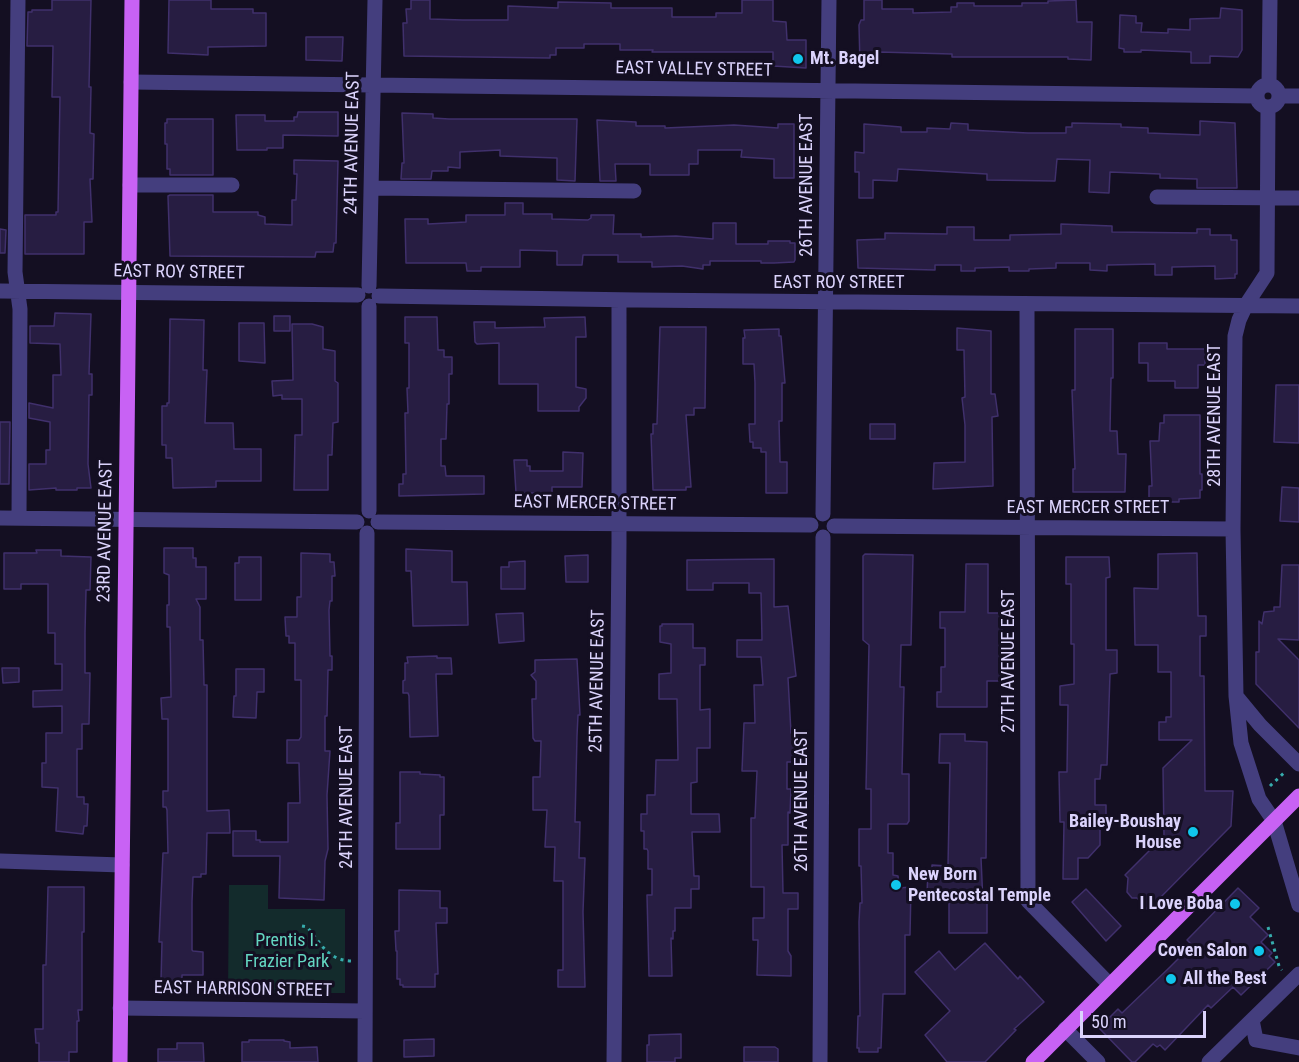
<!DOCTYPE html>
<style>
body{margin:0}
#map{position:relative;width:1299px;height:1062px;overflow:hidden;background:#140f22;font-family:"Roboto Condensed",sans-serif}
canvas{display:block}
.scale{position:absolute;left:1080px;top:1011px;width:126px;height:27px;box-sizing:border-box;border:3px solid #dbd3fc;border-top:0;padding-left:8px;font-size:18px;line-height:21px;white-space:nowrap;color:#dbd3fc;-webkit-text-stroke:4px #140f22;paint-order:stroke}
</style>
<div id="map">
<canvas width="1299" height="1062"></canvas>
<div class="scale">50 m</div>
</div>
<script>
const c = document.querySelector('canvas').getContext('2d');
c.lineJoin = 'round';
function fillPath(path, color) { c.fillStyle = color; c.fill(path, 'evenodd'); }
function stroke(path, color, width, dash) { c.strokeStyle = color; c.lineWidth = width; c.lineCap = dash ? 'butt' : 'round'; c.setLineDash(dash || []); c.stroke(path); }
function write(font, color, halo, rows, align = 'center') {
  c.font = font + ' "Roboto Condensed",sans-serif'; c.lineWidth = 6; c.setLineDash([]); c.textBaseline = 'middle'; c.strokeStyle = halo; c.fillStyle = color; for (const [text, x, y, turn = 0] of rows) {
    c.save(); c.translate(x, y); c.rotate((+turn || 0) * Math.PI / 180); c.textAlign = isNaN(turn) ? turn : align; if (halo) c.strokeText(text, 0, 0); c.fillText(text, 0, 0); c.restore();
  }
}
fillPath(new Path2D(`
 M229,885H268V909H345V993H228Z`), '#132b2c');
const building = new Path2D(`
 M52,0H91L89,87H91L90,133L94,134L93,179H90L92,222H84V254H25V215H56V212H58L60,97H52L53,46H27L28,12H32V10H52Z
 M169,0H211V9H253V13H266V46L208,47V55L168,53Z
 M411,0H430V19L463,20H508V6L558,8V2L611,3V8H672V17H716V13H742V0H773V21L786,22L787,40H806V68L773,66V52H652L653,50H620V44H584V48H556V55H550V58L404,56L403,23H407L406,9H411Z
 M864,0H882V9H913V13L951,12V7H957V3H974V6H1022V3H1048V1L1076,0L1077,22H1092L1091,60L1068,59V57H952V54L879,52V65H860L859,25L861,20H864Z
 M1221,8L1242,10V50L1238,57L1210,56V63H1191V52L1141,50V52H1124V49L1119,48L1120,15L1136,16V23H1142L1141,32L1168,33V29L1190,30V19L1220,18Z
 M306,37H343L342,61L306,60Z
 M298,112H338V136L283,135V148H267V150H237L236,115H265V121H294V117H297Z
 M402,113L433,114V118L449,119H577L575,181L557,180V158L500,156V150L460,152V168L448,167V171H432L431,179H401L402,163H404Z
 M167,119H213V175H170V169H167V144H165V123H167Z
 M597,120L636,122V126H665V128L734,125L778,128V124H794V178H774V159L741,157L742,150H698V164H689V175H650V164H615L616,181H600Z
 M1200,121L1235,123L1237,188H1197V179L1160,178V174L1110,172L1109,193L1089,192L1090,160L1057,159L1055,181L987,180V174L898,169L897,181L873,180V198H859V172H855V152L864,153V124L901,127V132H927V128L950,129L951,123L968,124V130L1028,133H1066V127H1072V123L1121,124V127L1148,128V133L1200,135Z
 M294,160L338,161L336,243H334L333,252H316L315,257L170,256L168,196L170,195H213V212H258V215L265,217V224L292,225V200H296L297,174H294Z
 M505,203H523V214H552V219L588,220L591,218V215H614L613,234H641V237L676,236L713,239V223H736V244H768V241H790V243H795V260L794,262L774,263H761V261H710V265H703V269L682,266L652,267V262H618V255H583L582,265H557V251L520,250V267H481V271H467L466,263H406L405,219H428V224L466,222V215H505Z
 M1061,224L1112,226V232L1197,233V229H1210V235H1231V240H1237V274H1235V278L1215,279V266L1172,267V275H1155V264L1107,265V271L1090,270V263H1056V268L1029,269V271H1009V267L975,268V271H961V265H935V270L858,268L857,240L885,239V233L947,234V227H974V240H1010V235L1061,234Z
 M0,229L6,230L5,253H0Z
 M55,313L91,314L89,374H92V395H89L88,464L91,488H77V490H56V488L29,490V464H46V450H50V422L29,418V403L53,408V375H61L60,344L30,343V326H54Z
 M274,316H290V331H274Z
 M405,317H437L438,350H444V357H452V374H449V404H447L446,439H441V466H445L446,476H484V494L399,496V484H403V474H406L405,413H408L407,388H409V343H405Z
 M585,317L586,337H576V387L586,389V398L579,407V411H538V384H499V343L477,344L475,342L474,322H495V328L545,327L544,318Z
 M170,319L204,320L203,370H207L205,423H233L234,449H261V481H216V487L173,488L172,458H166V445H162V406H167V403H169Z
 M239,323H264L265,363L239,361Z
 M292,324H312L323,327V349L335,351V381L338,383V422L333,423L332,455H328V490H294L295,435H302V399H282V395L273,396L272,381L293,380Z
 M660,327H706L705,408H694V415H686L691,487H686V490H653L651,434H653V424H657Z
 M957,328L991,331V394H995L998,416L992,417L993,486L933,489L934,463L965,462V425L962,398L965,397L964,350H957Z
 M779,329V336H781L785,383H782V421H779L780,462H787V493H766V452H761V448H753V442H750L749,424H755V383L754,364H743V338H745L744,330Z
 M1075,329H1113V378H1111L1110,431H1117L1118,454H1126L1125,492H1073V469H1075L1072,390H1075Z
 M1139,343H1167V349H1205V365H1198V388H1175V381H1148V363H1139Z
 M1276,385H1299V443L1274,442Z
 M1164,415H1200V474H1202V490H1200V498L1179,499V502H1149V486H1152L1150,441H1159L1160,423H1164Z
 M0,422H10L9,484H0Z
 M870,424H895V439H870Z
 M563,452L583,453L582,487H552V493H516L514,460H527V466H530V471H563Z
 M1282,487L1299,488V522L1280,521Z
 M164,548H193V558H196V567H206V599H196L200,607V640H203L204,685H207V811L229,810L230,833H207L206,874H201V877H193L192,902V950L193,951L203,952V975H182V981H161L162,942H159L163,853H168L167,810L166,807H163V791H168V719H162L161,698L171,697L170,627H167V605H169V575L164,573Z
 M406,549L452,551V582H467L468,625L413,626L411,571H406Z
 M36,550H61V556L91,557L90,590H86L85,633V673H90L89,724H82V749H77V797H84V804H88L87,826H84L83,834L56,831L58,788L42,787V763H46V733H62V706L33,707V691L62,690V664H55V633H48V584H21V589H4V553H37Z
 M301,553L330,554V562H334L335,576H332V601H330L329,610L330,656H332V670H328L327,716H325V751H330L327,795L328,849L325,861L324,900L279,898L280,856H233V831H256V840H260V842H288V803H300L299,763H287V740H299L301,737V680H295V643H289V636H286L285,617H297V597H301Z
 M1197,553L1198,616H1206V636H1200V676H1204L1205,791H1233L1231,826L1148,910L1137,898H1132L1127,892L1128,878L1125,875L1164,836L1163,768L1192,740H1159V722H1166V717H1171V672H1158V645H1135L1134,588L1158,589V554Z
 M865,554L913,555L911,645H901L900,687H904L902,774H909V821L907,824H888V853H893V875L898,876L899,888L911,887L910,935H905V994H883L881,1048H878V1052H859V1048H857L858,1016H860L859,922L860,903H862L861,866H859V829H871V789H866L869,645L863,640V556Z
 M588,555V582H566L565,556Z
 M239,557H261V600H235V563H239Z
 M1066,557H1109L1110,577L1106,578V650H1117V673L1110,674L1107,765H1101L1100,779H1095V805H1106V821H1100V845L1088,858H1078V879H1063L1064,822H1060L1059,772H1067L1068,705H1060V686L1074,684V644H1071V584H1066Z
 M774,559V607L788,606L796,676L788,678L791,733H795V762H787V789H791L790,813L788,812V845H782L783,893H798V909H788V951L791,956V976L757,975L758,940H753V918H764V887H751V818H755L757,771H742L744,723H755L754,685H763L761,657H737V640H762L761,593H749V583H713V590H687V560Z
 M525,561V589H501V567H509V562Z
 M966,564H988V613H1002V665H1006V681H987V707H937V692H941V667H945V628H940V612H965Z
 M1282,565H1299V640L1278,639L1299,660V728L1256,684V652H1259V621L1262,624L1264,612L1274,611V607H1280Z
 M523,613L524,641L499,643L496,614Z
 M662,624H693V648H705V665H700V710L710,709V748H697V782L691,783V814H719L720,832H692L694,876H699V889H691V908H675V931H673V939L671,938L672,976H649L647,895H652V869H648V851L647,849H644V831H641V814H647V795H655L656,760H678L677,699H659V674L671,673V644L660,642V626H662Z
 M437,656V658H451L452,674H436L438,736L410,737L409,696L408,693H403V681L405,680V663H408L407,657Z
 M577,659L580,715H578L577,736L575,822H580L579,858H585L583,912L585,987H558V970H563V881H554L555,847H545L547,810H533V777H540L541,741H535L533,738L532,699H536V681L531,675L535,672V660Z
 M2,668H19V682L3,683Z
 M236,669H264V692H257L256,718L233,717L234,696H236Z
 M940,734H965V741L987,742L986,858H981L983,903H987V933H949V895H927L928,868H932V865L948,866L950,763H939Z
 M400,772H420V774L440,775V777H444V815H440V849H396V823H400Z
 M48,887H84V932H82V1010H78L79,1021H77V1052H69V1062H39V1043H36L35,1029H43V965H46Z
 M1238,888L1259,908L1250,917L1268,935L1261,942L1272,953L1269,956L1275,962L1241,995L1233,987L1211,1008L1208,1005L1165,1050L1160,1045L1157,1047L1153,1044L1135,1062H1132L1099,1028L1118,1009L1122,1013L1170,967L1192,945L1187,940Z
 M1086,889L1121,926L1106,941L1072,902Z
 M399,890L440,891V908H447V923H436L438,974H435V987H403V985H400V979H397V951H396L395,931H399Z
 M985,943L1018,979L1020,976L1044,1002L1014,1029L1016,1030L985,1062H947L925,1035L950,1011L915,972L939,951L955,970Z
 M681,1034V1058H675V1062H647V1045H649V1035Z
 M434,1039V1056L404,1057V1040Z
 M249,1040H284V1041L290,1042V1048L317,1047L318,1062H242V1042H249Z
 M177,1043H203L204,1062H158V1049H177Z
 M744,1047H775L778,1049V1062H744Z`);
fillPath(building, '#271d42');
stroke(building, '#40306c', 1.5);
stroke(new Path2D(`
 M1270,786L1285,772
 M302,926L307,927C321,943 327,960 351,961
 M1268,927L1279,966L1282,970`), '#37acad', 3, [3, 4.5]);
stroke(new Path2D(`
 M18,0L15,272L20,309L19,518
 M131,82L1257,96
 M1269,85L1270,0
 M1257 96a11 11 0 1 1 22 0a11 11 0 1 1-22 0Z
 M1279,96H1299
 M1268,107L1267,273L1246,305L1239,320L1235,336L1233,529L1236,696L1241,743L1259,799L1274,821L1299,905
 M130,185H232
 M372,188L634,191
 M1157,197L1299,198
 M369,286L375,0
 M0,291L358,295
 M379,296L637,300L1299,306
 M1027,304L1028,901L1110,985
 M369,511V306
 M823,514L829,0
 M0,518L357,522
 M378,522L811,525
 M834,526L1233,529
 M1236,696L1260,725L1299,764
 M0,861L122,865
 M120,1008L365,1011
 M1252,1020L1256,1040L1299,1048
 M1065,1029L1098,1062
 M365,1062L367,533
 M614,1062L619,542V300
 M820,1062L823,537
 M1209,1062L1299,974`), '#443e7e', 15);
stroke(new Path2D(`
 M120,1062L132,0
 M1033,1062L1299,796`), '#c862f4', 15);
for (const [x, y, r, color] of [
 [798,59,6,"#10c6ec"],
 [1193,832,6,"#10c6ec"],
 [896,885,6,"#10c6ec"],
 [1235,904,6,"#10c6ec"],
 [1259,951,6,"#10c6ec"],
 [1171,979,6,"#10c6ec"]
]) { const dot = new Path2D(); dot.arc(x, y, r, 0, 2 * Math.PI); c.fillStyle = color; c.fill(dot); stroke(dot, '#140f22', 2); }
write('bold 18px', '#dbd3fc', '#140f22', [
 ["Mt. Bagel",810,59],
 ["Bailey-Boushay",1181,822,"right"],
 ["House",1181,843,"right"],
 ["New Born",908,875],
 ["Pentecostal Temple",908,896],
 ["I Love Boba",1223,904,"right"],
 ["Coven Salon",1247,951,"right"],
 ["All the Best",1183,979]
], 'left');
write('18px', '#dbd3fc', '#140f22', [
 ["EAST VALLEY STREET",694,70,1],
 ["24TH AVENUE EAST",353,143,-89],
 ["26TH AVENUE EAST",807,185,-90],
 ["EAST ROY STREET",179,273,1],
 ["EAST ROY STREET",839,283],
 ["28TH AVENUE EAST",1215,415,-90],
 ["EAST MERCER STREET",595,504,1],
 ["EAST MERCER STREET",1088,508],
 ["23RD AVENUE EAST",106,531,-89],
 ["27TH AVENUE EAST",1009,661,-90],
 ["25TH AVENUE EAST",598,681,-89],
 ["24TH AVENUE EAST",347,797,-90],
 ["26TH AVENUE EAST",802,800,-90],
 ["EAST HARRISON STREET",243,990,1]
]);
write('18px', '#64d7c2', '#140f22', [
 ["Prentis I.",287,941],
 ["Frazier Park",287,962]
]);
</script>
